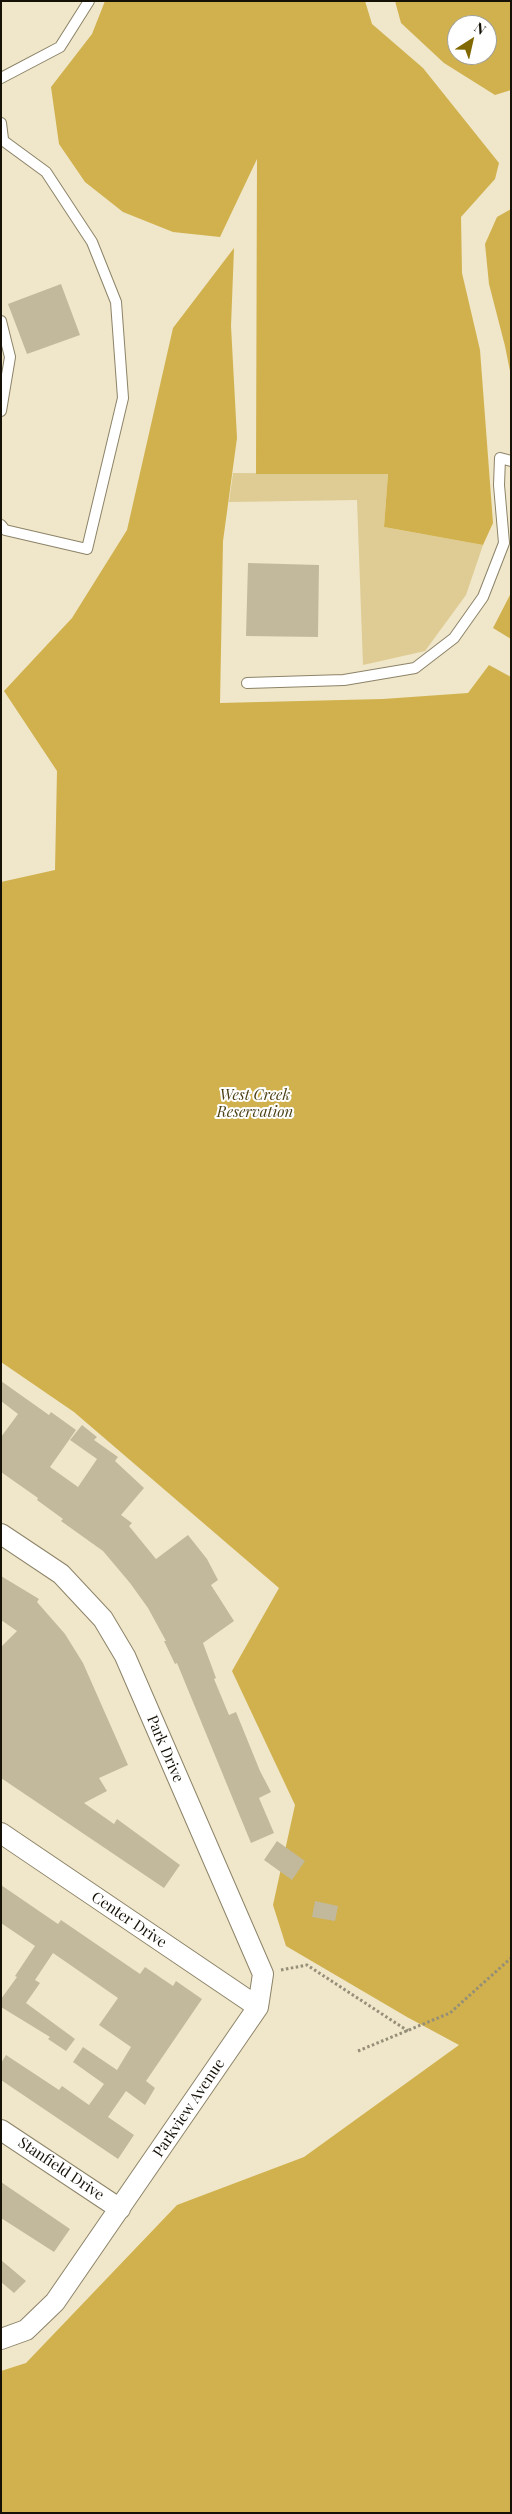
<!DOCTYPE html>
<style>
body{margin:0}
#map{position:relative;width:512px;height:2514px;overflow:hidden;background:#f0e6c9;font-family:"Playfair Display",serif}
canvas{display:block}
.frame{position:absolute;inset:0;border:2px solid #151107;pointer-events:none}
.north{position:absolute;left:447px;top:15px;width:50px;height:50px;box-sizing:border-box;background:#fff;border:1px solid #a1a09c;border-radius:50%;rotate:35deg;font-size:14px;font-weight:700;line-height:20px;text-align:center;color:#151107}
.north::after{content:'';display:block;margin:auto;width:18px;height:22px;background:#826800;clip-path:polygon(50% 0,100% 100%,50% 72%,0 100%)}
</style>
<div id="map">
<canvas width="512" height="2514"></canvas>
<div class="frame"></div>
<div class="north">N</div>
</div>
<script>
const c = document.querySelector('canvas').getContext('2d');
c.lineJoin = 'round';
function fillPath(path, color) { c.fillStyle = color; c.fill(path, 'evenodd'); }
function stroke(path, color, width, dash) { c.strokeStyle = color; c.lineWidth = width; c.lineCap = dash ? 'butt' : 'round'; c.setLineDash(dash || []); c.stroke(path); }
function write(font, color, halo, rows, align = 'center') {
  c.font = font + ' "Playfair Display",serif'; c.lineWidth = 4; c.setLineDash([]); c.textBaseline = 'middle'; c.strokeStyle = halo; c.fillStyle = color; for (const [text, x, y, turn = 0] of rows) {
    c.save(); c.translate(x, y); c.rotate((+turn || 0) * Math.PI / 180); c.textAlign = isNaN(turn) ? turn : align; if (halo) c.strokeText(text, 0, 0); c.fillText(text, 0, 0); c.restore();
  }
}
fillPath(new Path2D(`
 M233,473L388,474L384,527L483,545L466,595L425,651L363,665L357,500L229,502Z`), '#decc94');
fillPath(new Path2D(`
 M105,1H365L372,24L423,68L499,163L495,179L461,217L462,273L480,350L493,523L483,545L384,527L388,474H256L257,159L220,237L173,232L123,212L85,182L59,144L51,87L92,34Z
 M395,1H511V90L495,95L444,63L401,23ZM457,25H487V55H457Z
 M511,209V376L505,346L489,284L485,244L497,217Z
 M234,248L231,326L237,438L223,541L220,703L383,699L468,693L489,665L511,677V2513H1V2371L26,2363L177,2205L304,2157L459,2045L407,2017L286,1946L273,1905L295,1805L232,1671L279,1588L74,1412L1,1362V882L55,870L57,771L4,691L72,618L127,530L173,328Z
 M511,593V639L493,628Z`), '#d0b14d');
fillPath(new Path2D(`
 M61,284L80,335L27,354L8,304Z
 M248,563L319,565L318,637L246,636Z
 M1,1381L49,1415L51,1412L76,1430L50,1467L78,1487L97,1459L70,1440L82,1425L97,1437L94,1440L118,1457L115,1461L144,1488L121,1515L132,1523L129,1526L156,1559L188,1535L207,1559L218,1580L211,1585L234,1621L203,1643L216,1678L214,1679L229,1715L236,1712L260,1771L271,1792L259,1798L274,1833L251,1843L177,1663L175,1664L164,1641H166L148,1608L130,1583L103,1551L61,1521L63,1519L37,1500L38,1498L1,1472V1437L18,1414L1,1401Z
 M1,1576L39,1599L37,1602L65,1634L83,1663L128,1765L99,1778L107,1791L84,1803L114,1824L117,1819L180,1865L164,1888L1,1778V1647L17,1631L1,1620Z
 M277,1841L305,1861L292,1880L264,1860Z
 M1,1885L58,1924L61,1920L140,1974L145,1967L173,1986L176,1981L202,1999L146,2081L155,2088L145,2105L126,2091L108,2117L134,2135L118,2159L1,2080V2063L6,2055L59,2090L62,2086L89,2105L104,2084L73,2062L83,2047L117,2070L131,2047L99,2025L118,1998L53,1953L35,1980L40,1983L26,2003L75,2039L66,2051L48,2039L50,2037L1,2007V1999L17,1977L15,1976L35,1946L1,1923Z
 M315,1901L338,1906L335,1921L312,1917Z
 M1,2182L70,2229L54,2252L1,2218Z
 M1,2260L26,2281L14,2293L1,2282Z`), '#c2b99c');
const lane = new Path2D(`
 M1,78L60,47L89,1
 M1,123L3,139
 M1,139L46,172L92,242L116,302L123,398L87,549L5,530L1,525
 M1,321L10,357L1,411
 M247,683L344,680L415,668L454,638L483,597L504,543L499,485L500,458L511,461`);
const street = new Path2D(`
 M1,1534L61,1574L103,1619L125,1656L263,1974L258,2007L55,2302L26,2330L1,2339
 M1,1833L258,2007
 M1,2130L120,2209`);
stroke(lane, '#8c8368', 12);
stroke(street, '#8c8368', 22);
stroke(new Path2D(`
 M281,1970L307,1965L408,2031
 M358,2051L450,2013L511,1958`), '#958e79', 3, [2.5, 2.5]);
stroke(lane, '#fff', 10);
stroke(street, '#fff', 20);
write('italic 15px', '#4b3f14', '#fff', [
 ["West Creek",255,1095],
 ["Reservation",255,1112]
]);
write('15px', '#151107', '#fff', [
 ["Park Drive",165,1749,67],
 ["Center Drive",129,1920,34],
 ["Parkview Avenue",189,2108,-56],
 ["Stanfield Drive",61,2169,34]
]);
</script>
